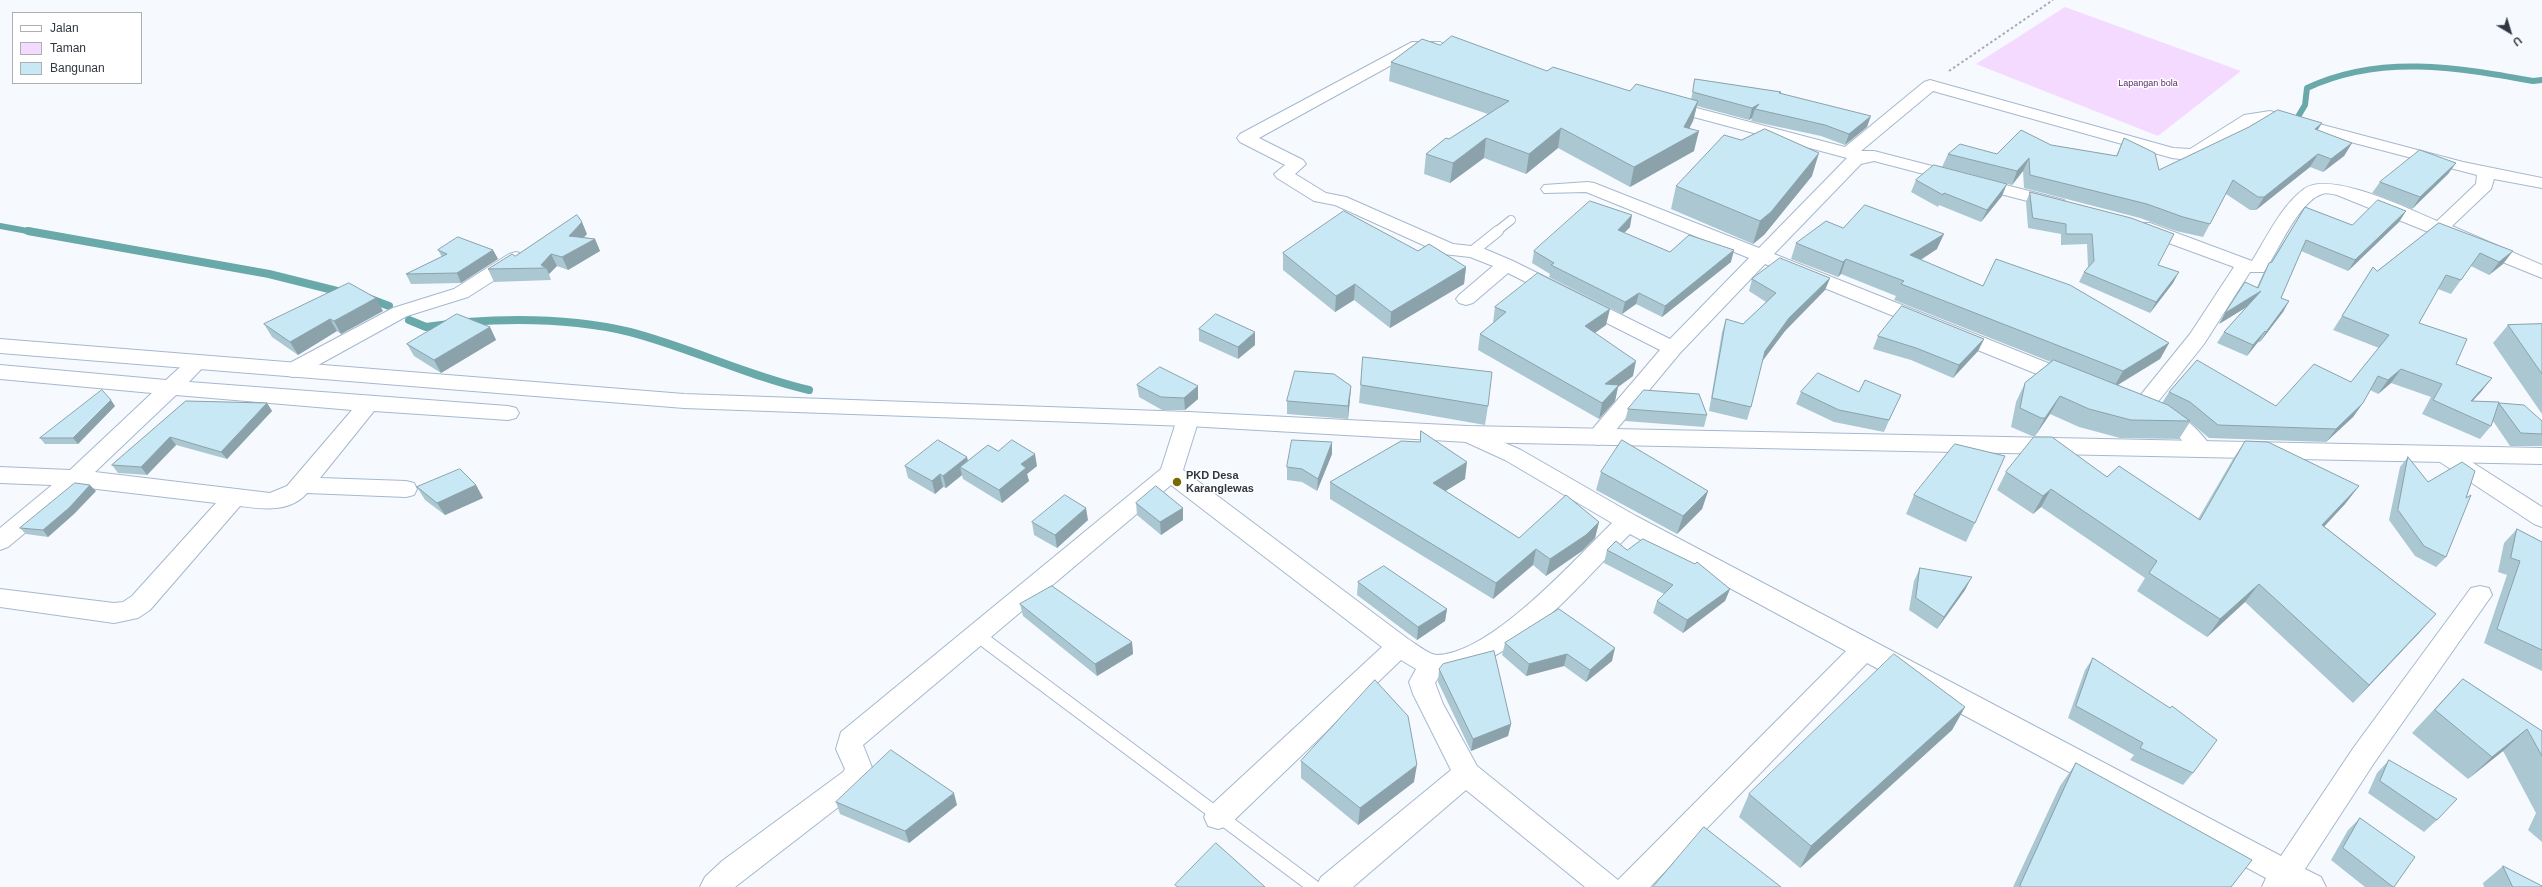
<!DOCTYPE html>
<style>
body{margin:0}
#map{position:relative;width:2542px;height:887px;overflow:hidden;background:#f6faff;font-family:Helvetica,sans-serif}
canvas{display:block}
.legend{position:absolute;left:12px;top:12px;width:130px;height:72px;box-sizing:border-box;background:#fff;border:1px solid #acafb3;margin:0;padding:5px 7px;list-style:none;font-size:12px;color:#303740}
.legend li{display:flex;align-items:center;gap:8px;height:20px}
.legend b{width:20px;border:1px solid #acafb3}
.north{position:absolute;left:2490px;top:12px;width:40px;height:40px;-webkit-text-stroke:3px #fff;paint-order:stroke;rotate:142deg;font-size:11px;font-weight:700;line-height:16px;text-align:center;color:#303740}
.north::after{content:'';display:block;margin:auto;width:14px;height:18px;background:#303740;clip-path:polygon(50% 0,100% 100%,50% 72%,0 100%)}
</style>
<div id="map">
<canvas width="2542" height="887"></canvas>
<ul class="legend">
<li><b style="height:5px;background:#fff"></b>Jalan</li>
<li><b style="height:11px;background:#f4daff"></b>Taman</li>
<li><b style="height:11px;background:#c7e8f4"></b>Bangunan</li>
</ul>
<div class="north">U</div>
</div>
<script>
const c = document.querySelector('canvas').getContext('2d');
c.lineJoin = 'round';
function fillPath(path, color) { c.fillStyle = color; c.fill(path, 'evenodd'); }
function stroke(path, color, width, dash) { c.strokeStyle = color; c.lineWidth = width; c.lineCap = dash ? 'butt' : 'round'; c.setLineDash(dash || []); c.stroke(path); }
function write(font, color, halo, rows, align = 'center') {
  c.font = font + ' Helvetica,sans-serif'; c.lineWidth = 3; c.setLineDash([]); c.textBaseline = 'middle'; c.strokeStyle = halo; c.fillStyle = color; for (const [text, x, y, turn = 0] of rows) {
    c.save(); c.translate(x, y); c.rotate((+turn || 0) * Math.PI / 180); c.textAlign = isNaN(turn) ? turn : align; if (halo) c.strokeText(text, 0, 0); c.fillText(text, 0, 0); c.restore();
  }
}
fillPath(new Path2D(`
 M2065,7L2241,71L2158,136L1976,64Z`), '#f4daff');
stroke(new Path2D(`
 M2299,115L2305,105L2307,88C2379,54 2457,67 2533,81L2542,80
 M0,226L33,232`), '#69a9a9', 6);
stroke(new Path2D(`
 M28,231L269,274L345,293
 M368,298L389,306
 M409,320L426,327L449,324
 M467,322C522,318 576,319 630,332C691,348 748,376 809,390`), '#69a9a9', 8);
const serviceFar2 = new Path2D(`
 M1496,232L1511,220`);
const serviceFar1 = new Path2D(`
 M1473,251L1498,231`);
const service = new Path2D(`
 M976,634L1314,887`);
const minor = new Path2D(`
 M1412,42H1440L1448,47L1440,52H1415L1259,138L1303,160L1306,164L1295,174L1326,193L1346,197L1453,244L1480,247L1513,261L1670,339L1749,258L1586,192L1544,193L1541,189L1544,185L1588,182L1594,183L1759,248L1847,158L1660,108L1658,105L1660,102L1666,100L1845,147L1924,82L1930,80L2173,148L2190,149L2244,115L2270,111L2463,162L2542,178V188L2494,179L2491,189L2452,226L2542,265V278L2337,195C2332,194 2327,192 2322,194C2298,202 2278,252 2264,272H2250L2204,344L2153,408C2174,403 2203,433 2213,450L2210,455C2191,461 2188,445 2176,434C2169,428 2159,424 2151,419L2149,412L2142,414L2134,412L2131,407L2190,334L2234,267L2136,231L2134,227L2136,223H2150L2252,261C2267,237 2281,206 2304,189C2330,170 2408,209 2437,221L2476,184L2477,175L2270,121L2255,123L2202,157L2189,160L2172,158L1933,91L1861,151H1874L2064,200L2067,204L2064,208L2058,209L1874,161L1861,164L1774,254L2078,375L2081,380L2078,385L2071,387L2064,385L1765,264L1680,353L1606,442L1598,445L1590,442L1587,437L1590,432L1660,350L1508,273L1473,303L1466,305L1459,303L1456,299L1459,295L1493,266L1470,257L1443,254L1335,205L1314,201L1277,178L1274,174L1285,165L1240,142L1237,138L1240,134Z
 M516,252L523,254L525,258L523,262L468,297L407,316L300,375L293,377L286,375L283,370L286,365L393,308L454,289L509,254Z
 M197,356L204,358L207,363L189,382L508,406L516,408L519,413L516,418L508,420L374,411L320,478L406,481L414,483L417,489L414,495L406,497L307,493C290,513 262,509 240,506L150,610L138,618L114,623L0,607V589L114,603L123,602L132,596L216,503L80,487L8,547L0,550V528L52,485L0,483V467L70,470L152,393L0,379V365L166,380L190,358ZM176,395L352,410L287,486L270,493L95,472Z
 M1188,412L1196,414L1199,419L1183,470L1408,639C1415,643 1429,655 1437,655C1491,654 1574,560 1612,523L1505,460L1459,439L1456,434L1459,429L1467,426L1521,450L1636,516L2281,856L2354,747L2471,588L2480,586L2489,588L2492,595L2374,763L2305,869L2321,877L2326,887H2262L2266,878L1867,663L1650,887H1585L1466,790L1353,887H1316L1321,877L1451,770L1413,694L1409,682L1416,669L1401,660L1228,826L1218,829L1208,826L1204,817L1208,808L1382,647L1171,485L863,745L873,770L863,788L735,887H700L705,877L722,861L843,772L845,769L836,749L841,732L1161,469L1177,419L1180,414ZM1630,534L1846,651L1618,880L1477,766L1443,704L1435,683L1440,675C1519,663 1576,587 1630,534Z
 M2445,447L2453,450L2542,507V527L2534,524L2437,460L2434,455L2437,450Z`);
const tertiary = new Path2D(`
 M0,339L684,394L1188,412L1467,426L2542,448V464L1467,442L1188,426L684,408L0,353Z`);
stroke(serviceFar2, '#a6b8ce', 10);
stroke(serviceFar1, '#a6b8ce', 12);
stroke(service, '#a6b8ce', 15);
stroke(minor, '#a6b8ce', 2);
stroke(tertiary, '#a6b8ce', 2);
stroke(new Path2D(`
 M1949,71L2053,0`), '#a6abb2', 2, [2.5, 2.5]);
stroke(serviceFar2, '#fff', 8);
stroke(serviceFar1, '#fff', 10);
stroke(service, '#fff', 13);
fillPath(minor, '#fff');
fillPath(tertiary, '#fff');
fillPath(new Path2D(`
 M1440,45L1630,91L1691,100L1695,79L1781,92V93L1867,127L1845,145L1821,136L1751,121L1752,118L1749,120L1697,106L1693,121L1689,129L1694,151L1630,187L1558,148L1526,174L1484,158L1450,183L1424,174L1426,154L1488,114L1389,81L1391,62Z
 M2317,130L2352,143L2344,156L2323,172L2310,167L2256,210H2250L2226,194L2203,237L2176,231L2140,218L2024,188L2023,171L2012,185L1942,167L1948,154H1997L2051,145L2116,156L2124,138L2159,170Z
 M1741,140L1812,176L1764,235L1753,244L1671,209L1676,186Z
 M2456,163L2448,174L2412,209L2372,193L2380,182Z
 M1916,180L2002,196L1981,222L1939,205L1938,207L1911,192Z
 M2030,192L2158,265L2173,283L2150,313L2079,282L2084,272L2088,267L2087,244L2061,245V234L2028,228L2026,202Z
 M2305,207L2352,225L2406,211L2399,222L2348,271L2301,251L2281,298L2289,301L2283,312L2260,342H2258L2247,356L2217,343L2224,332L2248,306L2219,324L2257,287L2263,274L2269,263L2271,262Z
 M2439,223L2503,264L2489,275L2471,266L2451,294L2438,289L2419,323L2456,364L2492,378L2473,401L2498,404L2499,403L2542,421V446H2510L2493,421L2491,426L2480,439L2422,414L2431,397L2391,383L2378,394L2370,390L2363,403L2353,417L2326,442L2209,438L2190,422L2179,439L2120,438L2079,427L2050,414L2035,436H2032L2011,427L2016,402L2025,383L2051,362L1894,300L1896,296L1841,274L1838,277L1791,259L1796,243L1843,228L1937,249L1921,260L1983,286L2169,343L2160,359L2118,385L2162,403L2169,392L2276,406L2351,382L2379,348L2333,330L2373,267L2377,271Z
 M1630,227L1624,233L1670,252L1731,262L1662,317L1636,304L1622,314L1549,277L1550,274L1532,263L1534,251Z
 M587,234L584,237L595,239L600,251L568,270L557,266L549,274L551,280L494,282L488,269L515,256Z
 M438,250H493L498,259L461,283L411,284L406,274L442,257Z
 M1418,251L1466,267L1464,284L1390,328L1354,300L1335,312L1283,270V253Z
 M1830,278L1825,290L1785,331L1762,361L1751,407L1747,420L1709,411L1722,332L1726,319L1743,324L1766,302L1749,291L1752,279Z
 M1495,307L1606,325L1595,333L1633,376L1618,387L1615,401L1599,419L1478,350L1480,334L1493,323Z
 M383,311L341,334L337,331L298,355L272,337L264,324Z
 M2542,324V414L2493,343L2508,325Z
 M490,327L496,340L441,373L414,356L407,344Z
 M1199,329L1255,345L1238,359L1199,341Z
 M1878,336L1984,339L1978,351L1953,378L1911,360L1873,349Z
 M1363,357L1488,406L1485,425L1359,403Z
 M1137,385L1198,386V399L1185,410H1162L1139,397Z
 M1351,386L1350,399L1348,419L1287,414V401Z
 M1801,392H1859L1895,407L1884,432L1834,422L1796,404Z
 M186,401L267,403L272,411L227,459L176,445L147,475L118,473L112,465Z
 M115,406L78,444H45L40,438Z
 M1628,409L1707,415L1704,427L1625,421Z
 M1421,431L1465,479L1445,491L1519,538L1599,522L1595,538L1582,551L1546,576L1533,565L1493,599L1330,499V482L1420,442Z
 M2245,441L2359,486L2345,504L2324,526L2436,614L2353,703L2245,602L2207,637L2137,591L2145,578L2041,507L2033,514L1997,490L2006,472L2107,477L2198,519L2233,459Z
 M998,451L1037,466L1027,474L1029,481L1002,503L963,479L962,475L946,488L943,487L935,494L908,478L905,466L967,457L968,461Z
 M1332,454L1317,491L1302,482L1287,480V467Z
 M2408,457L2446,557L2436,567L2415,556L2389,520L2400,467Z
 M1601,472L1708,491L1702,509L1677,534L1596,490Z
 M476,485L483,498L445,515L425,500L417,487Z
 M96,491L74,514L48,537L26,534L20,528Z
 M1914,495L1975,523L1966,542L1906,514Z
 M1136,503L1183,520L1161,535L1137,515Z
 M1088,520L1057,548L1034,535L1032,522Z
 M2517,529L2542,542V671L2484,643L2507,575L2498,572L2504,543Z
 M1607,550H1627L1730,589L1725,601L1683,633L1653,613L1657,601L1664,594L1604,563Z
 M1920,568L1965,590L1937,629L1909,610L1914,581Z
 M1358,582L1447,609L1445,621L1417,640L1357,595Z
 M1020,604L1132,642L1133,654L1097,676L1023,616Z
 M1505,643L1612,661L1586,682L1564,666L1526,676L1502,655Z
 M2093,658L2193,773L2183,785L2130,760L2134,755L2068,718L2085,670Z
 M1439,669L1511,724L1508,736L1471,751L1438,682Z
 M2463,679L2542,731V842L2528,830L2536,813L2503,751L2468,779L2412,733L2441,702Z
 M1965,707L1952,730L1800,868L1739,817L1749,794Z
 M2389,760L2437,820L2424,832L2368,793L2377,773Z
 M1301,761L1414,782L1358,825L1301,778Z
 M2076,763L2231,887H2013L2060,786Z
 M836,802L957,805L909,843L840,814Z
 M2360,818L2394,887H2365L2331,860L2348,830Z
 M2503,866L2542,887H2484L2483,883Z`), '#abc8d2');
fillPath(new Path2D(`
 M1698,101L1693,121L1683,140L1699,131L1694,151L1630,187L1634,167L1684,127Z
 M1759,104L1755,109L1752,118L1749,120L1752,108Z
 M1871,116L1867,127L1845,145L1849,134Z
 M2322,123L2314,136L2315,129Z
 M1561,128L1558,148L1526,174L1529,154Z
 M1486,138L1484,158L1450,183L1453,163Z
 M2352,143L2344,156L2323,172L2331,159Z
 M1819,153L1812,176L1764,235L1753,244L1760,221Z
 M2318,154L2310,167L2256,210L2264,197Z
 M2029,158L2023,171L2012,185L2017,171Z
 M2456,163L2448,174L2412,209L2420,197Z
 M2007,184L2002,196L1981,222L1987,210Z
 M2406,211L2399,222L2348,271L2355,260Z
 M1632,215L1630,227L1615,242L1618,230Z
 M582,222L587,234L574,248L569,236Z
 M1944,234L1937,249L1904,270L1910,255Z
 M595,239L600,251L568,270L562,257Z
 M493,250L498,259L461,283L457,273Z
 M1734,250L1731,262L1662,317L1665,306Z
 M2513,251L2503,264L2489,275L2499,262Z
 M551,254L557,266L549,274L546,268L541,265Z
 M1846,259L1841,274L1838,277L1843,262Z
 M1466,267L1464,284L1390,328L1391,312Z
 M2179,272L2173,283L2150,313L2156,302Z
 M1830,278L1825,290L1785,331L1761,363L1765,351L1789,318Z
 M1355,284L1354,300L1335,312L1336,296Z
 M2261,291L2255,302L2219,324L2225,313Z
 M1639,293L1636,304L1622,314L1625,302Z
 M376,298L383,311L341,334L334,321Z
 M2289,301L2283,312L2260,342L2266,332Z
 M1610,309L1606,325L1582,342L1585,326Z
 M330,319L337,331L298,355L290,342Z
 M490,327L496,340L441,373L434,360Z
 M2265,331L2258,342L2247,356L2253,345Z
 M1255,332V345L1238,359V347Z
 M1984,339L1978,351L1953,378L1959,365Z
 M2169,343L2160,359L2114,387L2123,371Z
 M1636,361L1633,376L1618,387L1615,401L1599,419L1602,403L1605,384Z
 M2401,369L2391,383L2378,394L2388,380Z
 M2492,378L2481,392L2460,414L2471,401Z
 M1198,386V399L1185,410L1184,398Z
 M1351,386L1350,399L1348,419V406Z
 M2060,396L2050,414L2035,436L2045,418Z
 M111,400L115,406L78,444L73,438Z
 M267,403L272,411L227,459L221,452Z
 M2363,403L2353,417L2326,442L2336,429Z
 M170,437L176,445L147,475L141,467Z
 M1332,442V454L1317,491L1318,479Z
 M1035,454L1037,466L1027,474L1029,481L1002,503L999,490L1021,464Z
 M967,457L969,469L960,467L962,475L946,488L943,476Z
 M1467,462L1465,479L1431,500L1433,483Z
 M940,474L943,487L935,494L932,481Z
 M90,485L96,491L74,514L48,537L43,530Z
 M476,485L483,498L445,515L437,503Z
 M2359,486L2345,504L2309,543L2322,525Z
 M2051,489L2041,507L2033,514L2043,496Z
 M1708,491L1702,509L1677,534L1683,516Z
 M1086,508L1088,520L1057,548L1055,535Z
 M1183,508V520L1161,535L1160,522Z
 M1599,522L1595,538L1582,551L1546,576L1550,559Z
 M1536,549L1533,565L1493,599L1496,583Z
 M1972,577L1965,590L1937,629L1944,617Z
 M2259,584L2245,602L2207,637L2220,619Z
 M1730,589L1725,601L1683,633L1687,620Z
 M1447,609L1445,621L1417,640L1418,627Z
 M2436,614L2420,632L2353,703L2369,685Z
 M1132,642L1133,654L1097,676L1095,664Z
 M1615,648L1612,661L1586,682L1590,670Z
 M1567,654L1564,666L1526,676L1529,664Z
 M1965,707L1952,730L1800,868L1811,846Z
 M1511,724L1508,736L1471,751L1473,739Z
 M2527,729L2503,751L2468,779L2492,757Z
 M1417,765L1414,782L1358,825L1360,808Z
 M954,793L957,805L909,843L905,831Z`), '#8ba2ab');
const building = new Path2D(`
 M1452,36L1547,71L1553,67L1630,91L1636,84L1698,101L1684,127L1699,131L1634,167L1561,128L1529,154L1486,138L1453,163L1426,154L1446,138L1449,139L1509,101L1391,62L1422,39L1440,45Z
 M1695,79L1781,92L1779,93L1871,116L1849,134L1825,125L1755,109L1759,104L1752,108L1693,92Z
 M2278,110L2322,123L2315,129L2352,143L2331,159L2318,154L2264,197H2258L2233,180L2210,224L2183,217L2147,204L2030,175L2029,158L2017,171L1948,154L1960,144L1997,154L2021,130L2051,145L2117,156L2124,138L2155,153L2159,170L2249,127Z
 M1765,129L1819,153L1771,212L1760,221L1676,186L1724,135L1741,140Z
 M2420,150L2456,163L2420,197L2380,182Z
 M1934,165L2007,184L1987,210L1944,193L1943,195L1916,180Z
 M2030,192L2131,218L2174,234L2158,265L2179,272L2156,302L2084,272L2094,261L2092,234H2066V224L2033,218Z
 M2378,200L2406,211L2355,260L2306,240L2281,298L2289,301L2266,332L2265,331L2253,345L2224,332L2261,291L2225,313L2245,282L2258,288L2269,263L2272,262L2305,207L2352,225Z
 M1590,201L1632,215L1618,230L1670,252L1689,235L1734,250L1665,306L1639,293L1625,302L1551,265L1554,263L1534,251Z
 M1865,205L1944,234L1910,255L1983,286L1996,259L2070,285L2169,343L2123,371L1901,284L1904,281L1846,259L1843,262L1796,243L1826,221L1843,228Z
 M1344,211L1418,251L1429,244L1466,267L1391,312L1355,284L1336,296L1283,253Z
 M577,215L582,222L569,236L595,239L562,257L551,254L541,265L546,268L488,269L512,254L515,256Z
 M2439,223L2513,251L2499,262L2480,253L2461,280L2446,275L2419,323L2467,339L2456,364L2492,378L2471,401L2499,402L2491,426L2433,400L2442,384L2401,369L2388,380L2378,376L2363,403L2336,429L2218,425L2190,402L2169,392L2197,360L2276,406L2314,364L2351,382L2389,335L2342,316L2373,267L2377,271Z
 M458,237L493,250L457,273L406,274L447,254L438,250Z
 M1780,258L1830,278L1789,318L1765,351L1751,407L1712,398L1726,319L1743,324L1776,293L1752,279Z
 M1538,273L1610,309L1585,326L1636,361L1605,384L1619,385L1602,403L1480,334L1506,312L1495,307Z
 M349,283L376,298L334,321L330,319L290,342L264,324Z
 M1902,306L1984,339L1959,365L1916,348L1878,336Z
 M457,314L490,327L434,360L407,344Z
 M1216,314L1255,332L1238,347L1199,329Z
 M2542,324V374L2508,325Z
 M1363,357L1492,372L1488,406L1361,385Z
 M2054,360L2168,405L2190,421L2131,420L2089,409L2060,396L2045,418H2041L2020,408L2025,383Z
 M1160,367L1198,386L1184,398L1161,397L1137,385Z
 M1295,371L1334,374L1351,386L1348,406L1287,401Z
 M1818,373L1859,392L1865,380L1901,395L1889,420L1839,410L1801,392Z
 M102,390L111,400L73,438H40Z
 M1644,390L1699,394L1707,415L1628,409Z
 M186,401L267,403L221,452L170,437L141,467L112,465Z
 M2499,403L2524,405L2542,421V434L2521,433Z
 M1421,431L1467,462L1433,483L1519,538L1566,495L1599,522L1586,535L1550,559L1536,549L1496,583L1330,482L1401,441L1420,442Z
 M2034,437H2052L2107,477L2119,466L2200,520L2245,441L2268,442L2359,486L2322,525L2436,614L2369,685L2259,584L2220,619L2149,573L2157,561L2051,489L2043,496L2006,472Z
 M938,440L967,457L943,476L940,474L932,481L905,466Z
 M1012,440L1035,454L1021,464L1026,468L999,490L960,467L988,445L998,451Z
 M1292,440L1332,442L1318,479L1302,469L1287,467Z
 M1622,440L1708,491L1683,516L1601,472Z
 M1955,444L2005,456L1975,523L1914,495Z
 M2408,457L2428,482L2462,462L2475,471L2466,498L2471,495L2446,557L2424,546L2398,510Z
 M460,469L476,485L437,503L417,487Z
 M75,483L90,485L69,508L43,530L20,528Z
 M1156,486L1183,508L1160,522L1136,503Z
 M1065,495L1086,508L1055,535L1032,522Z
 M2517,529L2542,542V650L2497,629L2520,561L2511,558Z
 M1643,539L1695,564L1697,562L1730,589L1687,620L1657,601L1673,585L1607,550L1616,541L1627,550Z
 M1384,566L1447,609L1418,627L1358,582Z
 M1920,568L1972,577L1944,617L1916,598Z
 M1052,586L1132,642L1095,664L1020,604Z
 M1559,609L1615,648L1590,670L1567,654L1529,664L1505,643Z
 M1494,651L1511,724L1473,739L1439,669L1443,664Z
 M1894,654L1965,707L1811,846L1749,794Z
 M2093,658L2170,708L2172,706L2217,740L2193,773L2140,748L2143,743L2076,706Z
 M2463,679L2542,731V756L2527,729L2492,757L2435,710Z
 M1375,680L1408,716L1417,765L1360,808L1301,761Z
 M891,750L954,793L905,831L836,802Z
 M2389,760L2457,799L2437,820L2380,781Z
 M2076,763L2252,860L2231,887H2022L2020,886Z
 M2360,818L2415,857L2394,887H2393L2343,848Z
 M1704,827L1781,887H1653Z
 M1216,843L1265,887H1178L1175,885Z
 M2503,866L2542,886V887H2513Z`);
fillPath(building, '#c7e8f4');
stroke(building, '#8ba2ab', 1);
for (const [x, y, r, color] of [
 [1177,482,5,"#7b6a02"]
]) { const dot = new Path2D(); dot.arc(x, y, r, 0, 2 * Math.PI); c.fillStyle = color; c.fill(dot); stroke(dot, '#fff', 1.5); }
write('9px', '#592a6a', '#fff', [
 ["Lapangan bola",2148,84]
]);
write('bold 11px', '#303740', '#fff', [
 ["PKD Desa",1186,476],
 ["Karanglewas",1186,489]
], 'left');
</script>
